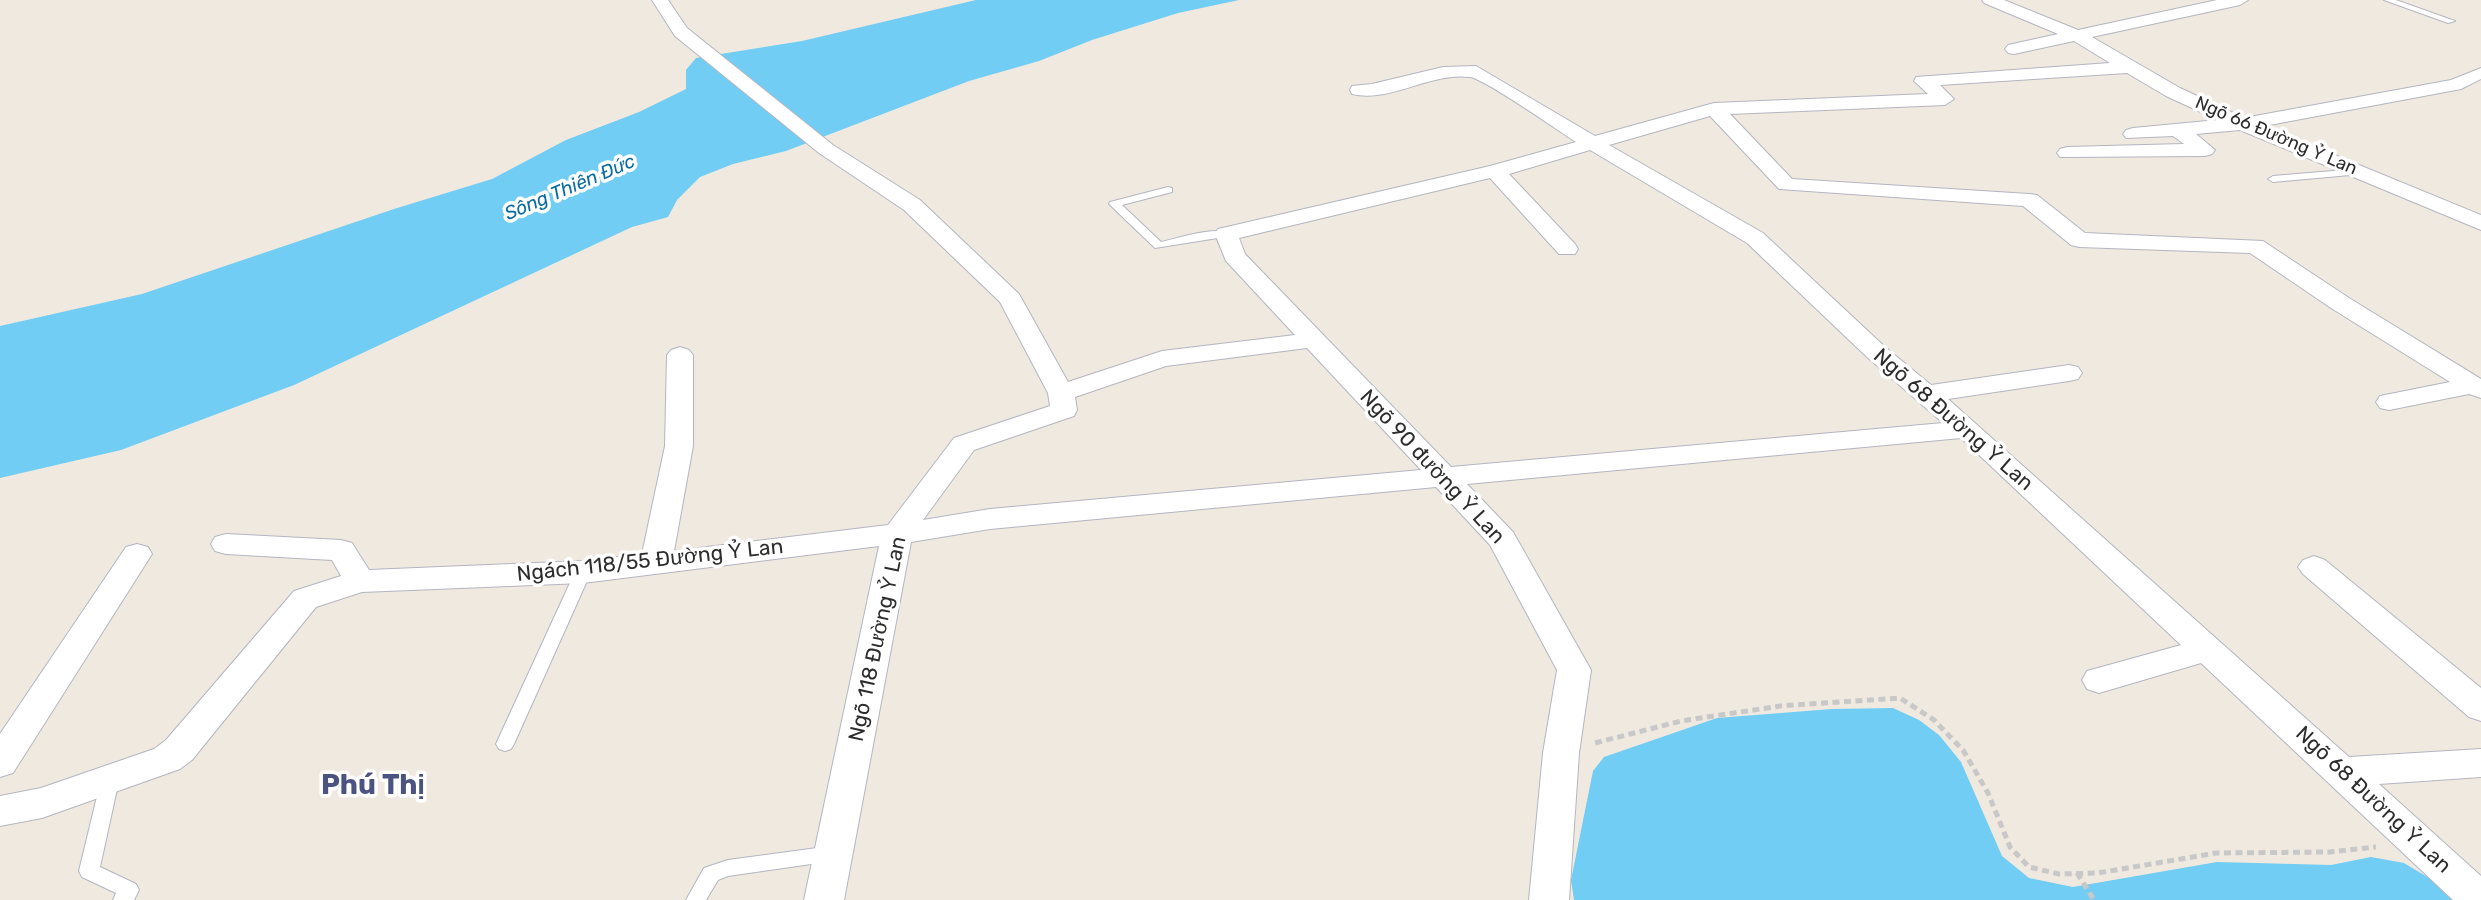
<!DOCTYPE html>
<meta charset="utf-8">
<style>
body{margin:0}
canvas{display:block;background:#efe9e0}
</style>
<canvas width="2481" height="900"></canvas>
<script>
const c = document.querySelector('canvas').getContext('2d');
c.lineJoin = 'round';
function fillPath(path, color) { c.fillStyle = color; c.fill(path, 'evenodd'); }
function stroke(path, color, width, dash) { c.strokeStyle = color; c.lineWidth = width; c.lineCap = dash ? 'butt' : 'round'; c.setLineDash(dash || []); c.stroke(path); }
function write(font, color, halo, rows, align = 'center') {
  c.font = font + ' Rubik,sans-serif'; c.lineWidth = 7; c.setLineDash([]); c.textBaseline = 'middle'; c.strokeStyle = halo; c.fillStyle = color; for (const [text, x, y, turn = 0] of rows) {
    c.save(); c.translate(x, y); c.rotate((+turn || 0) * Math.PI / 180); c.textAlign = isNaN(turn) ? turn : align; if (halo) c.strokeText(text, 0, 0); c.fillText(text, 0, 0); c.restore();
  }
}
fillPath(new Path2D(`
 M976,0H1239L1178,13L1092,40L1039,61L969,81L786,151L733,164L700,177L677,200L668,217L632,227L294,385L121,450L0,478V326L142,294L394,209L492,179L566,140L639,112L686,89V70L696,58L802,41Z
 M1893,708L1919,720L1939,735L1961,762L2002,856L2029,878L2073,887L2217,862L2331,865L2371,857L2404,863L2429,878L2453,900H1574L1571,880L1593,771L1604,757L1717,718L1832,709Z`), '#71cdf3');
const service = new Path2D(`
 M2384,0H2396L2455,21L2448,23Z
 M2357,169L2361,170V174L2273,182L2268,179L2273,176Z
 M1168,187L1172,188V192L1122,205L1161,242C1183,237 1207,228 1230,232V236L1155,248L1109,204L1110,202Z
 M583,567L589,568L591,572L514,744L511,749L505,751L499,749L496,744L575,572L577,568Z
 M110,773L116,775L119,780L100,867L136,884L139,890L134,900H113L116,893L82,877L79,871L101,780L104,775Z
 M832,846L839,848L842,854L839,860L728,876L718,880L706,900H686L704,868L728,860Z`);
const minor = new Path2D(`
 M652,0H668L687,28L833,145L920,200L1019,294L1068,382L1162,351L1295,335L1226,261L1215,234L1218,229L1490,166L1576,142C1559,131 1483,78 1470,77C1430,72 1391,103 1352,94L1350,90L1352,86L1372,84L1443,67L1476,66L1595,136L1714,103L1928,94L1914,81L1916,77L2110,63L2074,41L2014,54L2008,53L2005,49L2008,45L2058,34L1984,3L1982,0H2004L2078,30L2217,0H2248L2240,5L2092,37L2180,88L2244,118L2451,80L2481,68V79L2461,89L2264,126L2481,215V230L2240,130L2196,134L2215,150L2212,154L2205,156L2060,157L2057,153L2060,149L2067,147L2184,144L2173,136L2126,138L2123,134L2126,130L2133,128L2218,120L2166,96L2127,73L1940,85L1954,99L1945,105L1730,114L1792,179L2029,194L2037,195L2085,233L2263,241L2349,298L2481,379V398L2469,394L2389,410L2380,408L2376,402L2380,396L2450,382L2331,308L2250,253L2079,247L2071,245L2023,206L1779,189L1710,116L1609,145L1763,233L1885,347L1931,385L2069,365L2078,367L2082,373L2078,379L2069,381L1948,399L2349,757L2481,749V777L2379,784L2481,876V900H2453L2201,663L2099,693L2087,689L2082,680L2087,671L2181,645L1961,438L1467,484L1513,532L1591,670L1579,753L1569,900H1529L1543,753L1557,670L1490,545L1436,487L990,529L911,542L844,900H804L879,546L583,583L362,592L316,607L192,760L180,769L42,818L0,826V796L41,788L154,749L166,740L294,591L341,576L332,560L226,554L215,551L211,544L215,537L226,534L341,540L352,543L369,570L583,561L642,554L665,446L667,355L671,350L680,347L689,350L693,355V446L674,551L888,525L954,438L1050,406L1048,393L1000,302L904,210L819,153L675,36ZM1590,150L1747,243L1867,357L1943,423L1451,467L1245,254L1239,238L1490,178L1559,254H1575L1578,249L1575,244L1509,174ZM1307,348L1421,470L990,509L923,520L974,450L1074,416L1077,410L1075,397L1166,366Z
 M137,544L148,547L152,554L13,773L0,777V734L126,547Z
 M2314,556L2325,560L2481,688V721L2469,717L2303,574L2298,567L2303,560Z`);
stroke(service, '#b3b6c1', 2);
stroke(minor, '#b3b6c1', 2);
stroke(new Path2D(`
 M1595,743L1681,721L1780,706L1900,698L1934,720L1963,750L1988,793L2010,847L2029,867L2059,874L2098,873L2216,853L2330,852L2376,847
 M2077,873L2094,900`), '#c8c8c8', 5, [7, 4.5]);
fillPath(service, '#fff');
fillPath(minor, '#fff');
write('18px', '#2d2d2d', '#fff', [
 ["Ngõ 66 Đường Ỷ Lan",2276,136,23]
]);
write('italic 19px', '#096ca5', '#fff', [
 ["Sông Thiên Đức",570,188,-23]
]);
write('21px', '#2d2d2d', '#fff', [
 ["Ngõ 68 Đường Ỷ Lan",1953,420,41],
 ["Ngõ 90 đường Ỷ Lan",1432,467,47],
 ["Ngách 118/55 Đường Ỷ Lan",650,561,-6],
 ["Ngõ 118 Đường Ỷ Lan",878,639,-78],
 ["Ngõ 68 Đường Ỷ Lan",2373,800,43]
]);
write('bold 28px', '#4b5480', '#fff', [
 ["Phú Thị",373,786]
]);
</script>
